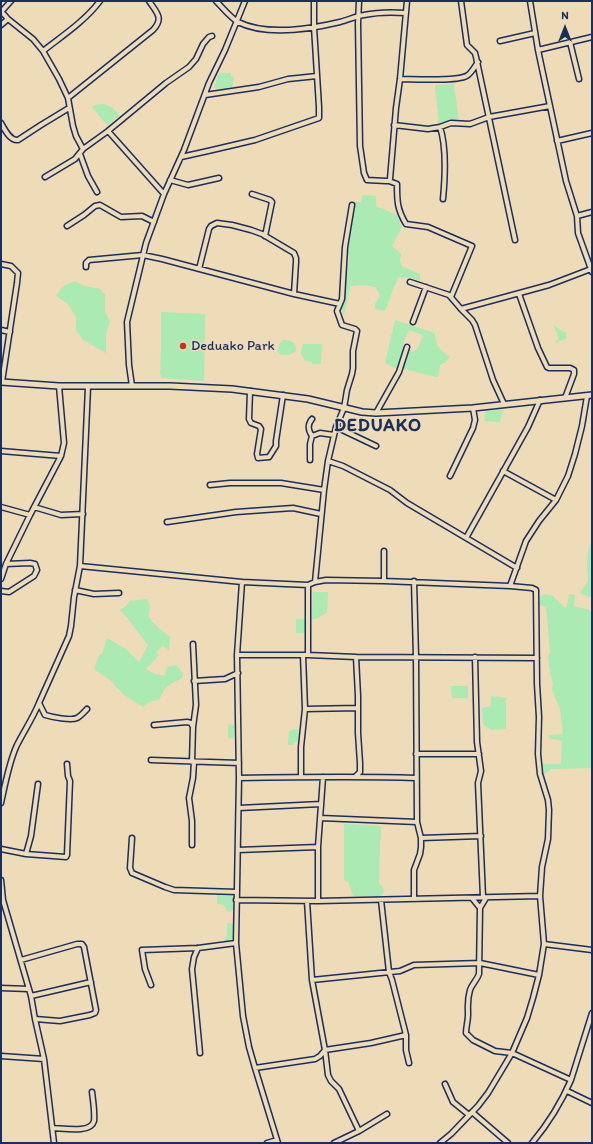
<!DOCTYPE html>
<style>
body{margin:0}
#map{position:relative;width:593px;height:1144px;overflow:hidden;background:#eedbb8;font-family:Itim,sans-serif}
canvas{display:block}
.frame{position:absolute;inset:0;border:2px solid #1b2f5e;pointer-events:none}
.north{position:absolute;left:545px;top:8px;width:40px;height:40px;-webkit-text-stroke:3px #eedbb8;paint-order:stroke;rotate:0deg;font-size:11px;font-weight:700;line-height:16px;text-align:center;color:#1b2f5e}
.north::after{content:'';display:block;margin:auto;width:14px;height:18px;background:#1b2f5e;clip-path:polygon(50% 0,100% 100%,50% 72%,0 100%)}
</style>
<div id="map">
<canvas width="593" height="1144"></canvas>
<div class="frame"></div>
<div class="north">N</div>
</div>
<script>
const c = document.querySelector('canvas').getContext('2d');
c.lineJoin = 'round';
function fillPath(path, color) { c.fillStyle = color; c.fill(path, 'evenodd'); }
function stroke(path, color, width, dash) { c.strokeStyle = color; c.lineWidth = width; c.lineCap = dash ? 'butt' : 'round'; c.setLineDash(dash || []); c.stroke(path); }
function write(font, color, halo, rows, align = 'center') {
  c.font = font + ' Itim,sans-serif'; c.lineWidth = 3; c.setLineDash([]); c.textBaseline = 'middle'; c.strokeStyle = halo; c.fillStyle = color; for (const [text, x, y, turn = 0] of rows) {
    c.save(); c.translate(x, y); c.rotate((+turn || 0) * Math.PI / 180); c.textAlign = isNaN(turn) ? turn : align; if (halo) c.strokeText(text, 0, 0); c.fillText(text, 0, 0); c.restore();
  }
}
fillPath(new Path2D(`
 M219,73H231V76L234,77L232,90L214,88Z
 M454,84L459,122L439,126L435,85Z
 M103,104L111,107L120,115L107,125L92,107L95,105Z
 M362,195L376,196V206L397,215L402,227L392,246L401,254L400,262L402,266L420,274V281L412,278L398,277L385,311L375,309V304L380,296L376,287L364,285L350,286L344,315L341,310L349,260L348,252L355,202H361Z
 M74,281L85,286L100,289L105,295V311L110,322L106,333V353L83,340L76,330V317L68,304L56,296L62,287Z
 M161,312L205,314L204,381L161,378V375H160L161,353Z
 M395,320L435,333C436,347 439,349 450,357L446,362L440,365L438,377L431,376L404,369L402,365L407,350L414,351L418,348L423,335L409,330L404,341L400,367L397,369L385,363Z
 M554,326H556L557,328L566,333V336L567,338L556,343L555,341L559,339Z
 M284,340C292,340 297,343 296,351L289,355H281L278,352C278,346 279,343 284,340Z
 M303,344H322L321,364H312V362L305,361L301,354Z
 M503,410L500,422L484,421L486,411Z
 M592,540V597H589L580,593L588,581C587,567 585,553 592,540Z
 M313,592H328L327,612L318,618L312,620Z
 M544,594L553,596L564,607H567L569,594L575,595L574,606L590,610L592,616V768L551,769L542,776L540,764H561L562,741L549,738L548,735L563,734L560,709L552,690L553,683L550,674L548,657L550,653L546,607L540,605V597Z
 M147,599L150,606L149,617L156,626L170,637L169,650L162,646L156,652L159,655L146,669L155,674L165,676L167,667L176,665L182,672L183,677C180,680 178,680 174,682C165,686 163,692 159,700L151,701L143,707L123,694L110,680L94,669L99,655L102,654L107,638L126,649L139,662L148,645L124,614L119,610L125,607L130,601Z
 M296,619H305V633H296Z
 M451,686H468V698H452Z
 M491,696L506,698V729L491,730L483,724L482,708L491,706Z
 M228,724L234,725V738H228Z
 M299,729L298,742H294V745H288L289,731L291,730Z
 M344,824L381,826V839L380,840L379,884C385,888 385,891 380,897L353,896L348,882L344,880Z
 M217,895L231,896L233,897V910L227,912C226,906 223,904 217,904Z
 M227,923L233,924V939L222,943L227,937Z`), '#abeab2');
stroke(new Path2D(`
 M592,582V584`), '#5a8faf', 1.5);
const minor = new Path2D(`
 M216,1C223,8 230,17 238,22C266,36 311,29 340,22C348,20 356,16 364,15C378,12 392,12 406,13
 M359,1L358,24L360,146L364,173L367,180L386,181H389L390,179L396,108L400,79L407,1
 M461,1L467,45L475,53L476,57C489,118 502,179 515,240
 M530,1L538,50L566,181L577,216L578,233L592,272
 M1,11L8,19L33,39L43,51L59,79L68,98L73,126L76,136L83,149
 M2,11L11,1
 M1,25L8,19
 M500,41L535,33
 M570,42L579,79
 M538,50L592,37
 M43,51C62,36 85,21 100,1
 M400,79C413,79 460,82 468,75C472,72 475,66 478,62
 M205,95L259,87L288,79L317,76
 M68,98L153,30C164,18 157,13 149,1
 M1,123C5,130 10,141 18,140L41,125L69,108
 M394,125L428,129L440,127L451,123L470,124L489,117L550,106
 M440,127C447,148 445,178 443,199
 M108,131L164,194
 M557,141L592,133
 M80,154L88,176L97,192
 M181,157L208,151L255,140L319,118V107L314,27V1
 M45,177L75,159L83,149L108,131L166,83L189,67L196,59L203,44L209,37L212,36
 M170,180L188,185L219,178
 M389,181L397,184C397,201 397,209 406,224L428,227L472,246L451,297
 M252,194L270,200L272,202L265,236
 M577,216L592,212
 M67,226L84,215L95,206L100,205L121,217L142,216L154,222
 M1,264L11,266L18,273L17,283L2,382
 M86,267V263L89,260L143,255L162,259L294,294L340,304
 M199,269L209,229L211,226L217,223L232,225L251,230L262,234L294,253L296,258V262L294,294
 M410,282L449,295L461,309L472,320L475,325L493,380L504,404
 M519,294L538,348L547,367L549,368H570L574,370V374L565,398
 M461,309L549,285L591,269
 M413,322L426,287
 M1,330L10,332
 M132,386L129,365L127,322L146,243L164,194L184,150L209,83L225,50L245,1
 M88,387L80,566L242,582L237,655L239,778L236,943L243,1016L249,1047L255,1068L278,1143
 M250,391L249,419L251,423L259,426L261,429L257,454L258,458L269,457L276,446V441L283,395
 M376,413L399,372L407,347
 M312,419C307,425 308,430 312,436
 M336,427L376,446
 M1,451L61,456
 M310,460V444L312,436L320,433L334,435
 M328,461L343,466L390,490L407,503L517,568
 M503,471L556,500
 M450,476L473,428L475,420L473,408
 M210,485L230,483H281L324,490
 M1,507L30,515
 M34,507L61,515L83,514
 M167,522L236,512L293,508L321,514
 M466,538L528,427L540,400
 M384,551V581
 M80,566L74,597L71,626L69,636L39,703L45,715C52,717 71,721 77,718C81,716 84,712 87,709
 M1,579L6,564L30,515L61,456L64,443L59,386
 M414,581L416,657L417,822L421,838V847L420,854L414,870V899
 M242,582L308,585L315,582L326,580L384,581L510,586L532,588L536,590L537,684L539,717L538,754L540,774L548,800L549,810L548,839L542,867L540,896L544,944L539,975L533,998L527,1018L512,1053L488,1093L478,1106L451,1134L440,1143
 M315,582L324,490L328,461L336,427L344,408L347,390L352,374L353,368V351L357,331L355,329L342,325L337,311L342,299L345,247L352,205
 M308,585V655
 M510,586L526,541L539,521L556,500L568,476L575,454L582,426L587,396
 M75,590L94,594L119,593
 M1,591L9,592L34,576L37,570L35,564L30,563L6,564
 M193,644L196,705L193,727
 M237,655H308L356,657L537,658
 M475,657L477,742L481,771L478,783L483,897
 M194,681L225,679L238,673
 M305,709L358,708
 M154,725L187,722L191,723L193,727L192,762
 M416,754H479
 M151,760L239,763
 M356,776L360,772V763L358,733V696L356,657
 M301,777V747L305,709L303,655
 M239,778C298,777 357,776 416,778
 M1,803C5,785 9,762 17,745C24,731 33,718 39,703
 M239,808L321,804
 M320,818L417,822
 M132,838L130,868L132,873L165,887L174,890L237,892
 M421,838L481,836
 M192,845V821L189,798L193,778L194,762
 M1,849L26,854L66,857L67,855L70,781L68,776L67,764
 M238,850L318,847
 M26,854L31,836L38,784
 M1,880L3,900L31,996L35,1019L44,1059L54,1143
 M472,898L480,908
 M486,898L480,908L479,974C477,980 472,984 470,990C467,1000 468,1004 468,1015C468,1021 466,1027 466,1033L473,1040L495,1051L512,1053L571,1080
 M236,900L318,901L540,896
 M381,900L389,972L392,980L406,1035V1050L409,1063
 M307,901L312,980L325,1050L328,1075L331,1081L339,1089L359,1131
 M318,901V847L323,777
 M544,944L592,950
 M198,948L194,957L192,969L200,1053
 M21,960L77,944H82L84,947L96,1010L95,1013L90,1015L60,1021L35,1019
 M312,980L400,971L414,965L480,963L539,975
 M151,985L145,969L142,950L198,948L236,943
 M1,988L29,989
 M31,996L91,982
 M1,1056L44,1059
 M255,1068L315,1059L320,1056L325,1050L371,1043L406,1035
 M445,1084L453,1102L469,1115
 M567,1091L592,1103
 M472,1112L508,1143
 M52,1128C62,1128 91,1134 94,1121C95,1113 93,1100 92,1092
 M267,1143L277,1140
 M334,1143L359,1131L387,1114
 M532,1143C548,1124 561,1103 571,1080L592,1013`);
const tertiary = new Path2D(`
 M1,382L59,386H170L232,389L308,399L362,412L376,413L473,408L592,395`);
stroke(minor, '#1b2f5e', 7);
stroke(tertiary, '#1b2f5e', 8);
stroke(minor, '#eedbb8', 4);
stroke(tertiary, '#eedbb8', 5);
for (const [x, y, r, color] of [
 [183,346,4,"#c8321e"]
]) { const dot = new Path2D(); dot.arc(x, y, r, 0, 2 * Math.PI); c.fillStyle = color; c.fill(dot); stroke(dot, '#eedbb8', 1.5); }
write('14px', '#1b2f5e', '#eedbb8', [
 ["Deduako Park",191,346]
], 'left');
c.letterSpacing = '1px';
write('bold 18px', '#1b2f5e', '#eedbb8', [
 ["DEDUAKO",378,426]
]);
c.letterSpacing = '0px';
</script>
